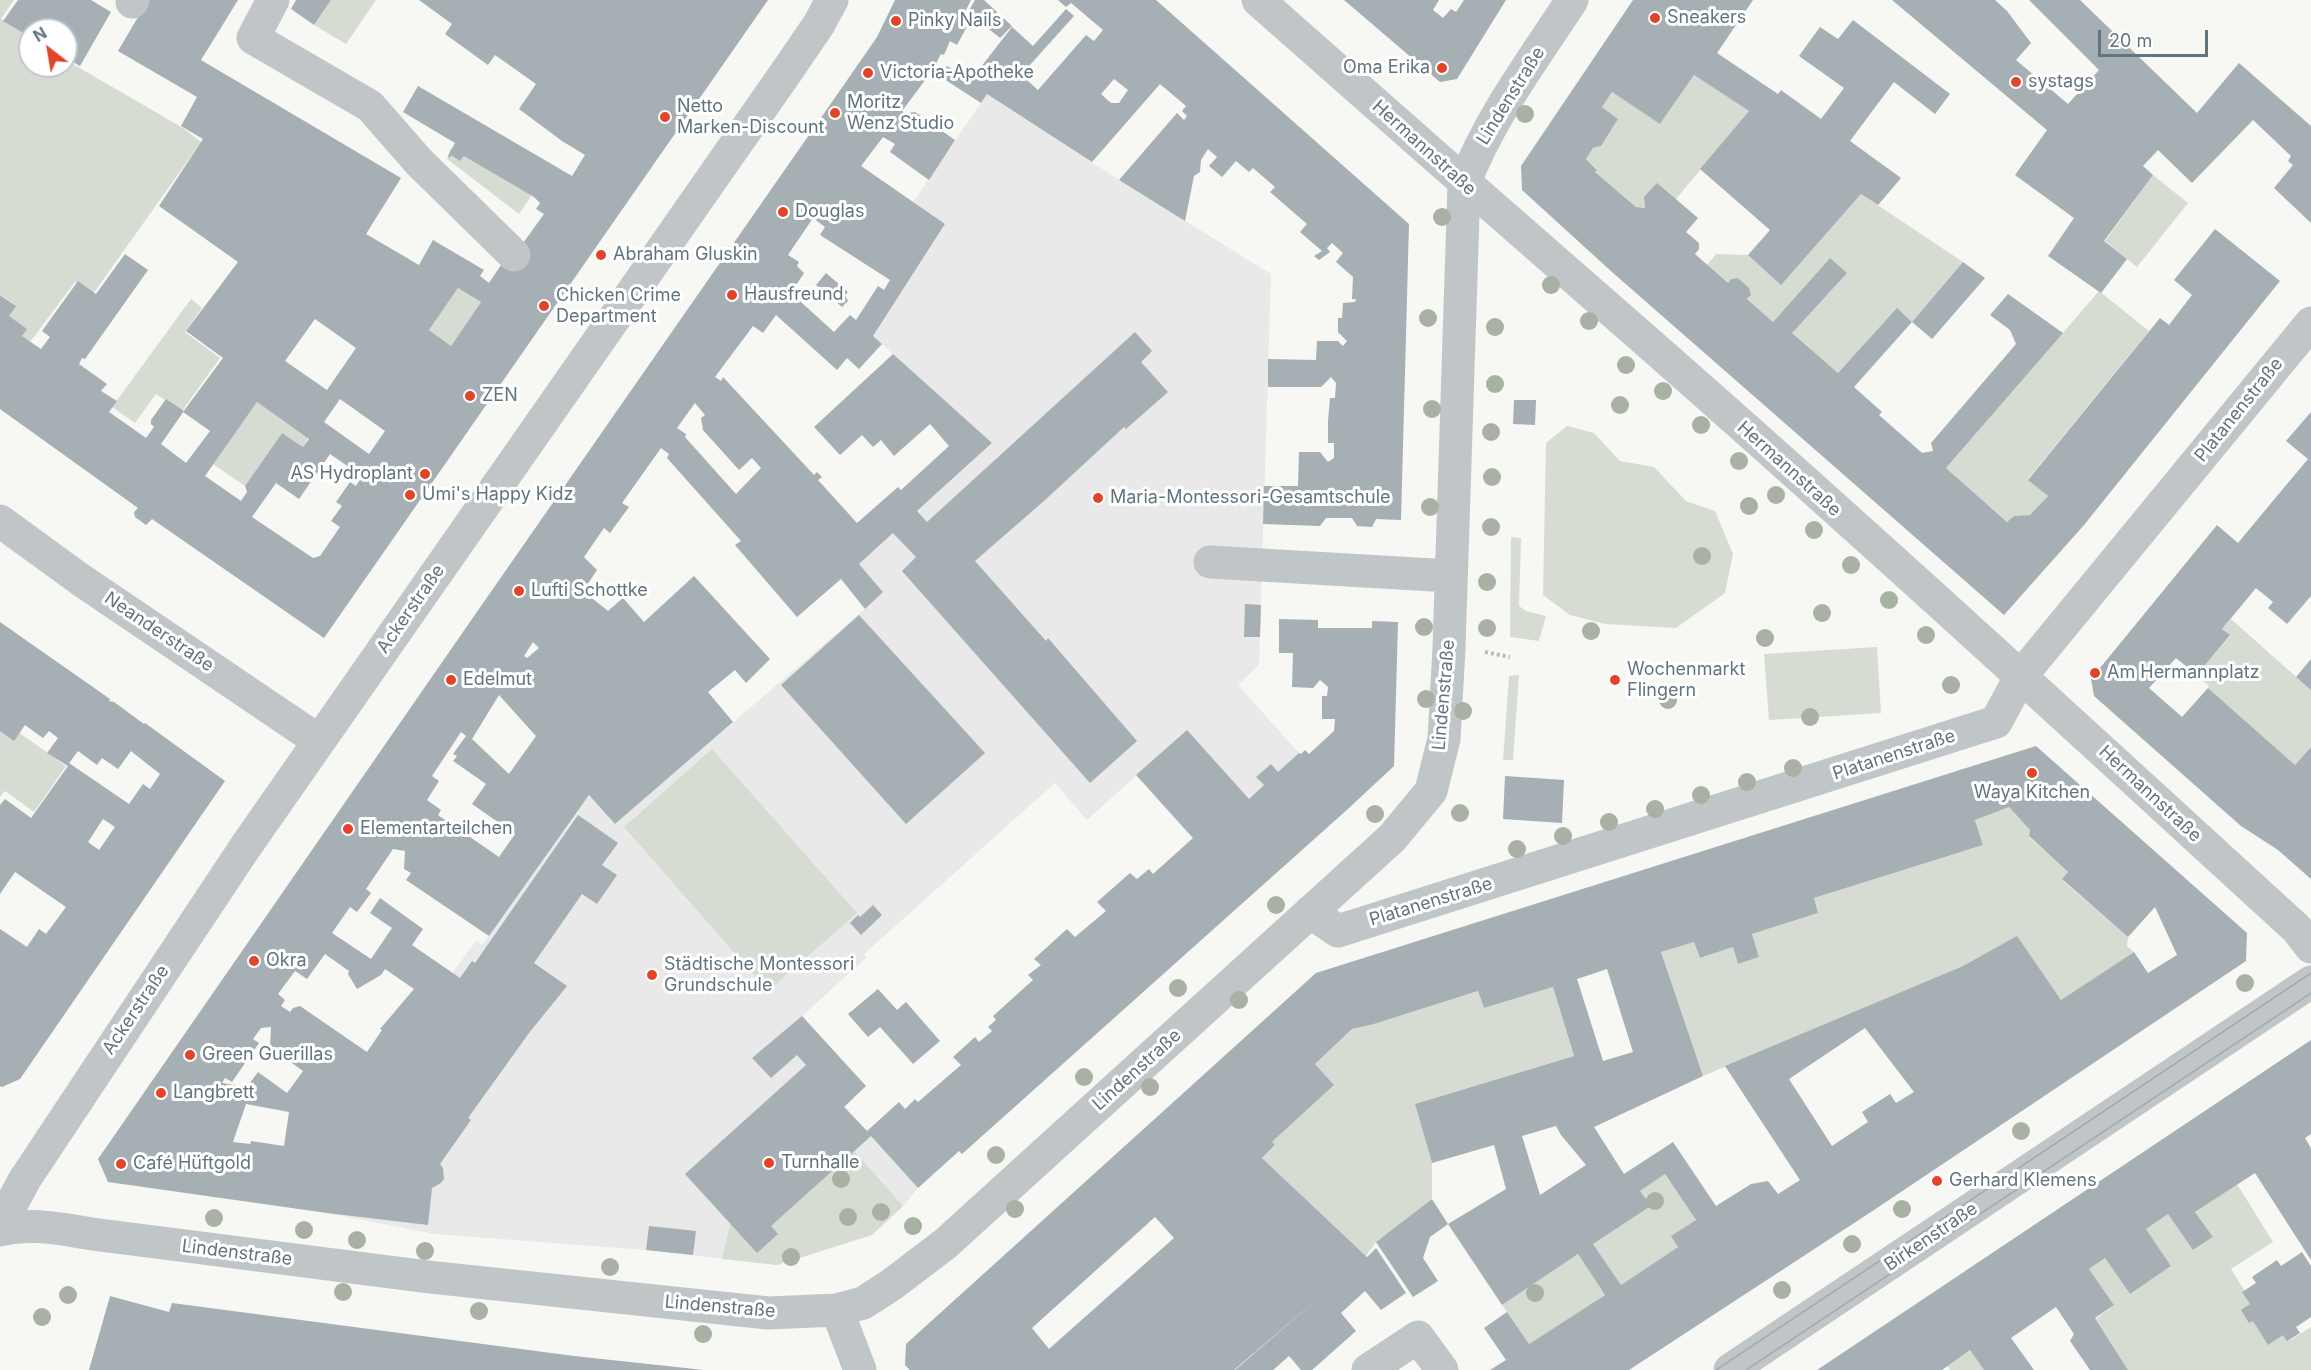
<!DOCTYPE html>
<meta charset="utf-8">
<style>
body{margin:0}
#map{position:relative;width:2311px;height:1370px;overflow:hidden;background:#f7f7f4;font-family:Inter,sans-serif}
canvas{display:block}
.north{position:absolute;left:18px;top:18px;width:60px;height:60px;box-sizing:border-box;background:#fff;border:2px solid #c0c8cc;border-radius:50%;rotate:329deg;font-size:16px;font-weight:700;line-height:24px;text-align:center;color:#62757f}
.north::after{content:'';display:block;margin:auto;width:21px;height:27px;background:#e34429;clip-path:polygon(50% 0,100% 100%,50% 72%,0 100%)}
.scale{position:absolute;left:2098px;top:30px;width:110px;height:27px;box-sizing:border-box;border:3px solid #62757f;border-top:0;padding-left:8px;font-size:18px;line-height:21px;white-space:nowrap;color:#62757f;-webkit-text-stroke:4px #fff;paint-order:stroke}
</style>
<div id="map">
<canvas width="2311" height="1370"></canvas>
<div class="north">N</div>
<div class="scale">20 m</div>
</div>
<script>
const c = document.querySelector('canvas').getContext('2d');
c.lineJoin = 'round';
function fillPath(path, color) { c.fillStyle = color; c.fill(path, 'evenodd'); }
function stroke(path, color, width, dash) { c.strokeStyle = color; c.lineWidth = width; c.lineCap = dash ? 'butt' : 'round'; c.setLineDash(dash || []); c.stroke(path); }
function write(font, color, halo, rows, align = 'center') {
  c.font = font + ' Inter,sans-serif'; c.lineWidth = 6; c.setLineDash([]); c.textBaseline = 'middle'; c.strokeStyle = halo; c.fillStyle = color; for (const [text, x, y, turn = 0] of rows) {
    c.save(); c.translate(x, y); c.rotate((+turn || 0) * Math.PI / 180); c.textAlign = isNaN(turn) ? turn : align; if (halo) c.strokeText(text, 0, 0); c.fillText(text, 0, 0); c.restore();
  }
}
fillPath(new Path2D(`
 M987,94L1119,180L1271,274L1259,665L1238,685L1299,753L1278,772L1271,764L1257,777L1264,785L1201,848L1137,775L1087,820L1055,783L864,954L866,958L781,1035L918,1188L903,1206L872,1235L777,1265L646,1250L435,1234L327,1213L340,1124L476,941L482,945L489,936L589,795L615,824L865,609L883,591L859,564L992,444L873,336L945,225L913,202Z`), '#e8e9e8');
fillPath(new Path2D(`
 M0,0H14L1,19L30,37V66H66V60L183,128L201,142L93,294L75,282L30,342L3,322L15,305L0,294Z
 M331,0H376L346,44L314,25Z
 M1694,75L1749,111L1676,199L1644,197L1645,208L1636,207L1595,172L1597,169L1586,159L1593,148L1601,146L1618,119L1602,107L1612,92L1660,124Z
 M451,148L532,195L519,214L447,159Z
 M2153,175L2188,203L2137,267L2105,241Z
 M1861,194L1963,262L1912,322L1897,309L1838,373L1792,333L1830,258L1773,322L1747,299L1751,295L1749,289L1738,278L1731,279L1728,283L1707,265L1716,254L1748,255L1781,284Z
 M458,288L481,302L451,346L429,330Z
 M2099,291L2149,331L2028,479L2048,496L2030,515L2014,516L2007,522L1946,468Z
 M191,299L202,308L185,332L220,358L182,411L156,394L135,423L112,407Z
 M257,402L308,438L303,447L282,433L245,486L213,464Z
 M1567,426L1594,433L1620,461L1654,467L1686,501L1715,511L1733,554L1725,593L1676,628L1605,624L1570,615L1543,595L1546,443Z
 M1511,537L1521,538L1519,606L1526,611L1546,616L1539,641L1510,637Z
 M2231,619L2311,690V747L2295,765L2208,688L2209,686L2197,675L2230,636L2222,629Z
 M1877,647L1881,713L1769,720L1764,654Z
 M1519,675L1513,760H1503L1509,676Z
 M0,719L66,766L34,812L5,791L0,797Z
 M712,749L857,913L768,991L624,827Z
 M2009,807L2030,830L2029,837L2068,872L2062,880L2128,937L2127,946L2134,952L2061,1000L2017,937L1963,966L1703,1076L1661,952L1694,942L1700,958L1733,947L1738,964L1759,957L1752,934L1818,913L1814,898L1983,845L1975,820Z
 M1553,987L1574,1056L1415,1104L1432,1163V1199L1376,1242L1366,1256L1262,1158L1275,1146L1272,1142L1334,1085L1315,1064L1352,1029L1374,1024L1478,991L1484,1008Z
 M854,1151L903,1206L872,1235L777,1265L722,1259L730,1224L771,1226Z
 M1665,1174L1696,1220L1672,1236L1678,1247L1621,1285L1593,1244L1650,1207L1640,1191Z
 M2237,1184L2273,1242L2231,1269L2273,1337L2284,1330L2290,1340L2311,1327V1370H2128L2096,1319L2114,1305L2089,1269L2105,1258L2130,1294L2171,1266L2146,1229L2168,1214L2194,1250L2213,1237L2195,1212Z
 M1578,1254L1605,1295L1529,1344L1502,1305Z
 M1970,1350L1984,1370H1950L1947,1366Z`), '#d7dcd3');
fillPath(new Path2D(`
 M18,0H91L111,12L80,66L66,58V30H30V37L3,21Z
 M148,0H238L201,60L401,178L366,234L419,265L433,240L484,270L480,276L489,283L503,262L521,246L544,214L536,209L540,203L534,197L464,156L460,161L451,155L450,158L448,156L455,143L403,112L418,86L572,176L585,155L562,141L519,109L536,84L495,55L488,65L445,34L452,24L419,0H768L324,638L152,519L146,525L135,517L134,512L138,508L0,409V295L16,306L9,316L27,329L22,336L41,349L50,337L42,331L78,281L96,294L125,254L148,270L85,359L82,358L79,364L107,384L101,391L117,401L109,412L146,438L154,427L151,424V420L166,399L184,411L161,444L186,463L210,431L183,412L223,358L186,331L238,262L159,206L203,139L181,126L197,97L118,51ZM458,288L481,302L451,346L429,330ZM315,319L356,348L327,390L285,361ZM340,399L385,431L369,454L324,422ZM257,402L309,439L303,447L282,433L245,486L247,492L241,501L205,476ZM330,454L362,476L356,486L350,482L336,502L342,506L331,521L340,527L320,556L313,558L252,517L276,483L299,499Z
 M296,0H331L314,25L291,9Z
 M895,0H971L962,18L970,21L957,45L950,41L944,55L941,54L932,71L902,111L908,115L909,113L915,112L955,140L929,180L890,152L895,144L883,137L861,166L945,224L873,336L882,344L859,369L847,358L837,370L776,315L763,333L753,326L715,377L721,381L723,377L814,475L817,472L822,477L818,480L857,523L898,487L901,490L949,446L930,424L894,456L881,440L873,447L862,435L840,455L814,427L893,354L992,443L917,511L927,522L1135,332L1152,351L1141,362L1168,392L1126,429L1124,427L1045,500L975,561L1046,641L1048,638L1137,741L1090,783L902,571L916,557L893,533L859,564L883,592L865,609L841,579L797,617L735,545L741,541L667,458L669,454L661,448L622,503L629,507L610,533L604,528L584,557L597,570L583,591L608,611L623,598L644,622L694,576L770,659L746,683L735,670L708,692L733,722L615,824L589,795L489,936L406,880L411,873L404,869L405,851L393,849L366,889L371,893L357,912L350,907L332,933L371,959L392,928L370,913L380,898L423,929L412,945L460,978L472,961L475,963L578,815L618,843L602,865L617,875L597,904L582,894L534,963L567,986L529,1033L468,1118L471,1120L440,1164L443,1168L444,1179L441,1183L432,1188L428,1225L327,1213L108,1182L98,1159L481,606L841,89L877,37ZM813,218L825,227L820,235L890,280L884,290L878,286L856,320L850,315L834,332L791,293L804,273L797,266L799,262L788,255ZM695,403L705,415L701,418L703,430L739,470L752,458L761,468L736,494L685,437L686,434L677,428ZM533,642L539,648L527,658L524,656ZM499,695L536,736L509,774L472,739ZM461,732L466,736L453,754L457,756L453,761L486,784L472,804L515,834L499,857L438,815L441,810L427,800L439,781L432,776ZM325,954L349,971L348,974L357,989L381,975L385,969L414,989L380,1029L382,1030L367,1052L300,1006L293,1008L290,1012L281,1006L285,1000L278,994L295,971L307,979ZM271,1027L270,1047L293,1061L292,1063L303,1071L287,1093L258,1072L247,1087L222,1083L225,1078L232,1082L259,1043L253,1039L261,1028ZM246,1104L289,1112L284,1146L251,1141L250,1144L233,1142Z
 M975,0H984L1012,26L1000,38L968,12Z
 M1058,0H1156L1409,224L1401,520L1376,519L1372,527L1357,526L1352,518H1326L1320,526L1263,524L1264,486H1298L1299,452H1320L1328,462L1334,458V443H1328V421L1330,398H1335L1336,383L1331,377L1321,387H1268V359L1316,360L1317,341H1338L1343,346L1347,341L1338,332V318H1342L1343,303L1355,302L1356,299H1352L1353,277L1336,262L1343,253L1332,243L1327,248L1330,252L1319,260L1314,256L1322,251L1300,232L1307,224L1270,192L1275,187L1253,168L1249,172L1236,161L1222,177L1209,166L1217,157L1208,149L1201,160L1200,172L1194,176L1185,221L1119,180L1177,113L1184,120L1187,116L1182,111L1186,106L1160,84L1092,162L987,94L981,103L941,77L947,66L967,77L971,69L977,72L1012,27L1033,46L1066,9L1074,16L1029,66L1022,67L1018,72L1038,90L1086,35L1094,41L1103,30L1071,3L1066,7ZM1114,79L1128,90L1119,103H1111L1101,94Z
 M1344,0H1439L1433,10L1443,18L1451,9L1456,12L1464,0H1506L1457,79L1440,82Z
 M1633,0H1753L1717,53L1778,94L1781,90L1821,119L1844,88L1799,56L1820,27L1838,39L1853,20L1950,94L1935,114L1894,82L1850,141L1901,178L1878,205L1861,194L1781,285L1748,255L1770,230L1700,169L1749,111L1694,75L1660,124L1612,92L1602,107L1618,119L1601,146L1593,148L1586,159L1597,170L1595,172L1636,207L1645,208L1644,197L1657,183L1698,218L1686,232L1699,243V249L1695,254L1728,283L1731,279L1738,278L1749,288L1751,295L1747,299L1773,322L1830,258L1847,273L1792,333L1838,373L1897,308L1912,322L1854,387L1882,412L1879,415L1922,453L1933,451L1931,443L2016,344L2010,330L1990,315L2008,294L2063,333L1946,468L2007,522L2014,516L2030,515L2048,496L2028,480L2160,318L2169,325L2192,295L2174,280L2215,229L2280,281L2084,525L2004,615L1612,272L1522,190L1521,166Z
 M1892,0H1995L2007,11L2031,43L2016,60L2068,104L2099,70L2029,0H2080L2197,113L2239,63L2311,126V223L2274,188L2293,165L2288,161L2291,156L2253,120L2192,183L2158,150L2143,166L2153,175L2104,241L2127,259L2101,293L2048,256L2074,218L2015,175L2047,130Z
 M1963,262L1985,278L1932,339L1912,322Z
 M826,273L848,292L845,295L848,301L842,307L816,285Z
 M1514,400H1536L1535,425L1513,424Z
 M2311,412V596L2287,624L2268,608L2273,602L2256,588L2222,629L2230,635L2197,675L2176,658L2149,688L2182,717L2208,688L2295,765L2311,747V879L2278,850L2241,826L2094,696L2091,679L2217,525L2238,543L2272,502L2308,459L2286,441Z
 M1245,604L1261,605L1260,637H1244Z
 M859,615L985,753L906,824L781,685Z
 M1279,619L1318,620V628H1372V621L1398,622L1394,766L1349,808L962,1154L959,1151L918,1188L871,1136L771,1226L778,1234L757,1253L685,1174L806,1065L797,1055L771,1078L752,1058L802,1016L866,1086L844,1107L867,1131L899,1102L905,1109L915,1099L918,1102L961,1065L953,1057L975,1037L979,1042L992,1031L988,1027L996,1020L993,1016L1033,980L1028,975L1041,965L1034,959L1067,929L1075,937L1106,911L1097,902L1130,873L1137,879L1149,869L1153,874L1193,838L1136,775L1187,730L1249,799L1264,785L1256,777L1271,764L1278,772L1299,753L1301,754L1305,750L1309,754L1334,731L1335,719H1322V696H1327L1328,687L1320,680L1313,688L1292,687L1293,653H1279Z
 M0,622L110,699L109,701L114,702L144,724L145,723L225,781L20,1079L2,1087L0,1086V929L27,947L39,929L46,934L66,907L15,872L0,894V805L5,799L31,818L68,766L47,753L58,738L49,731L43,738L25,725L14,741L0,731ZM78,751L97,765L102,758L118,769L131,751L160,774L150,789L143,784L129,804L69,763ZM103,819L115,827L99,850L88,842Z
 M2311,659V690L2296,677Z
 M2036,746L2247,933L2246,961L1874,1210L1629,1370H1490L1506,1360L1484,1328L1507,1312L1529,1344L1605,1295L1578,1254L1502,1305L1448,1224L1506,1189L1494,1145L1432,1163L1415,1104L1574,1056L1553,987L1484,1008L1478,991L1374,1024L1352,1029L1315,1064L1334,1085L1272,1142L1275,1145L1262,1158L1367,1257L1376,1248L1406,1293L1381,1310L1365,1291L1341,1313L1356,1331L1312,1370H1301L1289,1356L1273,1370H1235L1323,1294L1234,1370H910L905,1365L906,1344L1316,973ZM2009,807L2030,830L2029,836L2068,872L2062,879L2128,937L2155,907L2177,955L2148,973L2134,952L2061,1000L2017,936L1963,966L1725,1066L1800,1180L1778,1194L1768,1181L1751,1184L1716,1206L1673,1142L1624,1174L1594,1127L1703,1076L1661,952L1694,942L1700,958L1733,947L1738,964L1759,957L1752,934L1818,913L1814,898L1983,845L1975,820ZM1607,969L1633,1052L1603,1061L1577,979ZM1865,1028L1914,1092L1896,1103L1890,1094L1862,1112L1868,1122L1832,1146L1789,1079ZM1556,1126L1561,1135L1586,1165L1540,1195L1522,1136ZM1665,1174L1696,1220L1671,1236L1678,1247L1621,1285L1593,1244L1651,1206L1640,1191ZM1155,1217L1174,1238L1049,1349L1032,1328Z
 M1505,776L1564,780L1562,823L1503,819Z
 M873,905L882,915L861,935L850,923L858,915L860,917Z
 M878,989L897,1010L906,1002L940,1041L913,1064L880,1027L868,1037L848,1014Z
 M2311,1040V1134L2305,1138L2311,1148V1260L2255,1173L2195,1212L2213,1237L2193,1250L2168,1214L2146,1229L2171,1266L2130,1294L2105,1258L2089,1269L2114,1305L2095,1318L2128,1370H2090L2070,1341L2074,1334L2056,1307L2011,1338L2034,1370H1984L1970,1350L1942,1370H1817Z
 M1432,1199L1448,1224L1430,1237L1423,1258L1438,1281L1413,1297L1376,1242Z
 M649,1226L696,1231L693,1255L646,1250Z
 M2302,1252L2311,1266V1317L2296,1327L2300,1333L2287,1341L2283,1335L2268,1345L2253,1321L2249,1323L2241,1310L2250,1304L2242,1292L2256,1283L2252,1277L2277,1260L2281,1266Z
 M110,1296L169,1312L172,1303L574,1356L704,1370H89Z`), '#a5afb4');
stroke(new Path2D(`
 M1485,652L1510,657`), '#b8bcbf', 4, [3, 3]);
stroke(new Path2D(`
 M273,0L253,38L370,106L419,162L514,255
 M1258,0C1383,111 1510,222 1636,332C1859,527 2077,728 2296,928L2311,947
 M132,2L133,0
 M0,521L81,580L319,741
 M1210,562L1450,576
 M1310,912L1338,931L1996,722L2021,676L2311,323
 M0,1225L25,1179L246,846L787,71L819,24L832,0
 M0,1230C31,1222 60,1229 92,1234L429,1277L768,1313L837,1310L863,1303L891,1285L945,1244L1392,838L1431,791L1444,739L1449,648L1464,184C1490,117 1533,60 1572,0
 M837,1310L860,1370
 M1368,1370L1418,1337L1442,1370
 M1730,1370L2311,982`), '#c0c5c8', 33);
stroke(new Path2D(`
 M1716,1370L2311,973
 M1746,1370L2311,993`), '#9fa8ac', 1.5);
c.fillStyle = '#a8b1a3';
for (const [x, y] of [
 [1525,114],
 [1442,217],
 [1551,285],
 [1428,318],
 [1589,321],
 [1495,327],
 [1626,365],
 [1495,384],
 [1663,391],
 [1620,405],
 [1432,409],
 [1701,425],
 [1491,432],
 [1739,461],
 [1492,477],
 [1776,495],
 [1749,506],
 [1430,507],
 [1491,527],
 [1814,530],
 [1702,556],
 [1851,565],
 [1487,582],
 [1889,600],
 [1822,613],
 [1424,627],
 [1487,628],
 [1591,631],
 [1926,635],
 [1765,638],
 [1951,685],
 [1426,699],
 [1668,700],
 [1463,711],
 [1810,717],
 [1793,768],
 [1747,782],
 [1701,795],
 [1655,809],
 [1460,813],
 [1375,814],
 [1609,822],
 [1563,836],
 [1517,849],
 [1276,905],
 [2245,983],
 [1178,988],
 [1239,1000],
 [1084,1077],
 [1150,1087],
 [2021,1131],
 [996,1155],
 [841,1179],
 [1655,1201],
 [1015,1209],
 [1902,1209],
 [881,1212],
 [848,1217],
 [214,1218],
 [913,1226],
 [304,1230],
 [357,1240],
 [1852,1244],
 [425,1251],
 [791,1257],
 [610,1267],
 [1782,1290],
 [343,1292],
 [1535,1293],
 [68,1295],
 [479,1311],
 [42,1317],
 [703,1334]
]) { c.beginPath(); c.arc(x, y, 9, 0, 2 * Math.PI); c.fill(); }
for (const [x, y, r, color] of [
 [1655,18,6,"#e34429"],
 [896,21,6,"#e34429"],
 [1442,68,6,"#e34429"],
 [868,73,6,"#e34429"],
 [2016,82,6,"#e34429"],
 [835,113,6,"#e34429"],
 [665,117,6,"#e34429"],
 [783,212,6,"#e34429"],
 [601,255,6,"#e34429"],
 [732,295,6,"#e34429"],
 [544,306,6,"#e34429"],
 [470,396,6,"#e34429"],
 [425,474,6,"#e34429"],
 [410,495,6,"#e34429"],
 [1098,498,6,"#e34429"],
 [519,591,6,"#e34429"],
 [2095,673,6,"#e34429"],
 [451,680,6,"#e34429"],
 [1615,680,6,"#e34429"],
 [2032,773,6,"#e34429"],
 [348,829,6,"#e34429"],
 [254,961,6,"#e34429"],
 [652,975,6,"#e34429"],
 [190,1055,6,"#e34429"],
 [161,1093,6,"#e34429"],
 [769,1163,6,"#e34429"],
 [121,1164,6,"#e34429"],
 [1937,1181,6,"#e34429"]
]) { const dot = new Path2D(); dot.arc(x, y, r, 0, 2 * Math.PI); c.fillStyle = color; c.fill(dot); stroke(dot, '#fff', 2); }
write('18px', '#62757f', '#fff', [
 ["Sneakers",1667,18],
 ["Pinky Nails",908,21],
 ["Oma Erika",1430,68,"right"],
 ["Victoria-Apotheke",880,73],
 ["systags",2028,82],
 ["Moritz",847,103],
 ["Wenz Studio",847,124],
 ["Netto",677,107],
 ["Marken-Discount",677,128],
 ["Douglas",795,212],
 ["Abraham Gluskin",613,255],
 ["Hausfreund",744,295],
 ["Chicken Crime",556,296],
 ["Department",556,317],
 ["ZEN",482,396],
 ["AS Hydroplant",413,474,"right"],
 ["Umi's Happy Kidz",422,495],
 ["Maria-Montessori-Gesamtschule",1110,498],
 ["Lufti Schottke",531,591],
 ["Wochenmarkt",1627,670],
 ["Flingern",1627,691],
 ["Am Hermannplatz",2107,673],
 ["Edelmut",463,680],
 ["Waya Kitchen",2032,793,"center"],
 ["Elementarteilchen",360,829],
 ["Okra",266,961],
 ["Städtische Montessori",664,965],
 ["Grundschule",664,986],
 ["Green Guerillas",202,1055],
 ["Langbrett",173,1093],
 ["Turnhalle",781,1163],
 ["Café Hüftgold",133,1164],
 ["Gerhard Klemens",1949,1181]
], 'left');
write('18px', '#62757f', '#fff', [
 ["Lindenstraße",1511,96,-58],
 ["Hermannstraße",1424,148,42],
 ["Platanenstraße",2239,410,-51],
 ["Hermannstraße",1789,469,42],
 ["Ackerstraße",411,609,-55],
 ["Neanderstraße",159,632,34],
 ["Lindenstraße",1444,695,-85],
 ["Platanenstraße",1894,755,-18],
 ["Hermannstraße",2150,794,43],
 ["Platanenstraße",1431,902,-17],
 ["Ackerstraße",136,1010,-56],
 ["Lindenstraße",1137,1070,-42],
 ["Birkenstraße",1931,1237,-34],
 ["Lindenstraße",237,1253,7],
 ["Lindenstraße",720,1307,5]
]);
</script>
